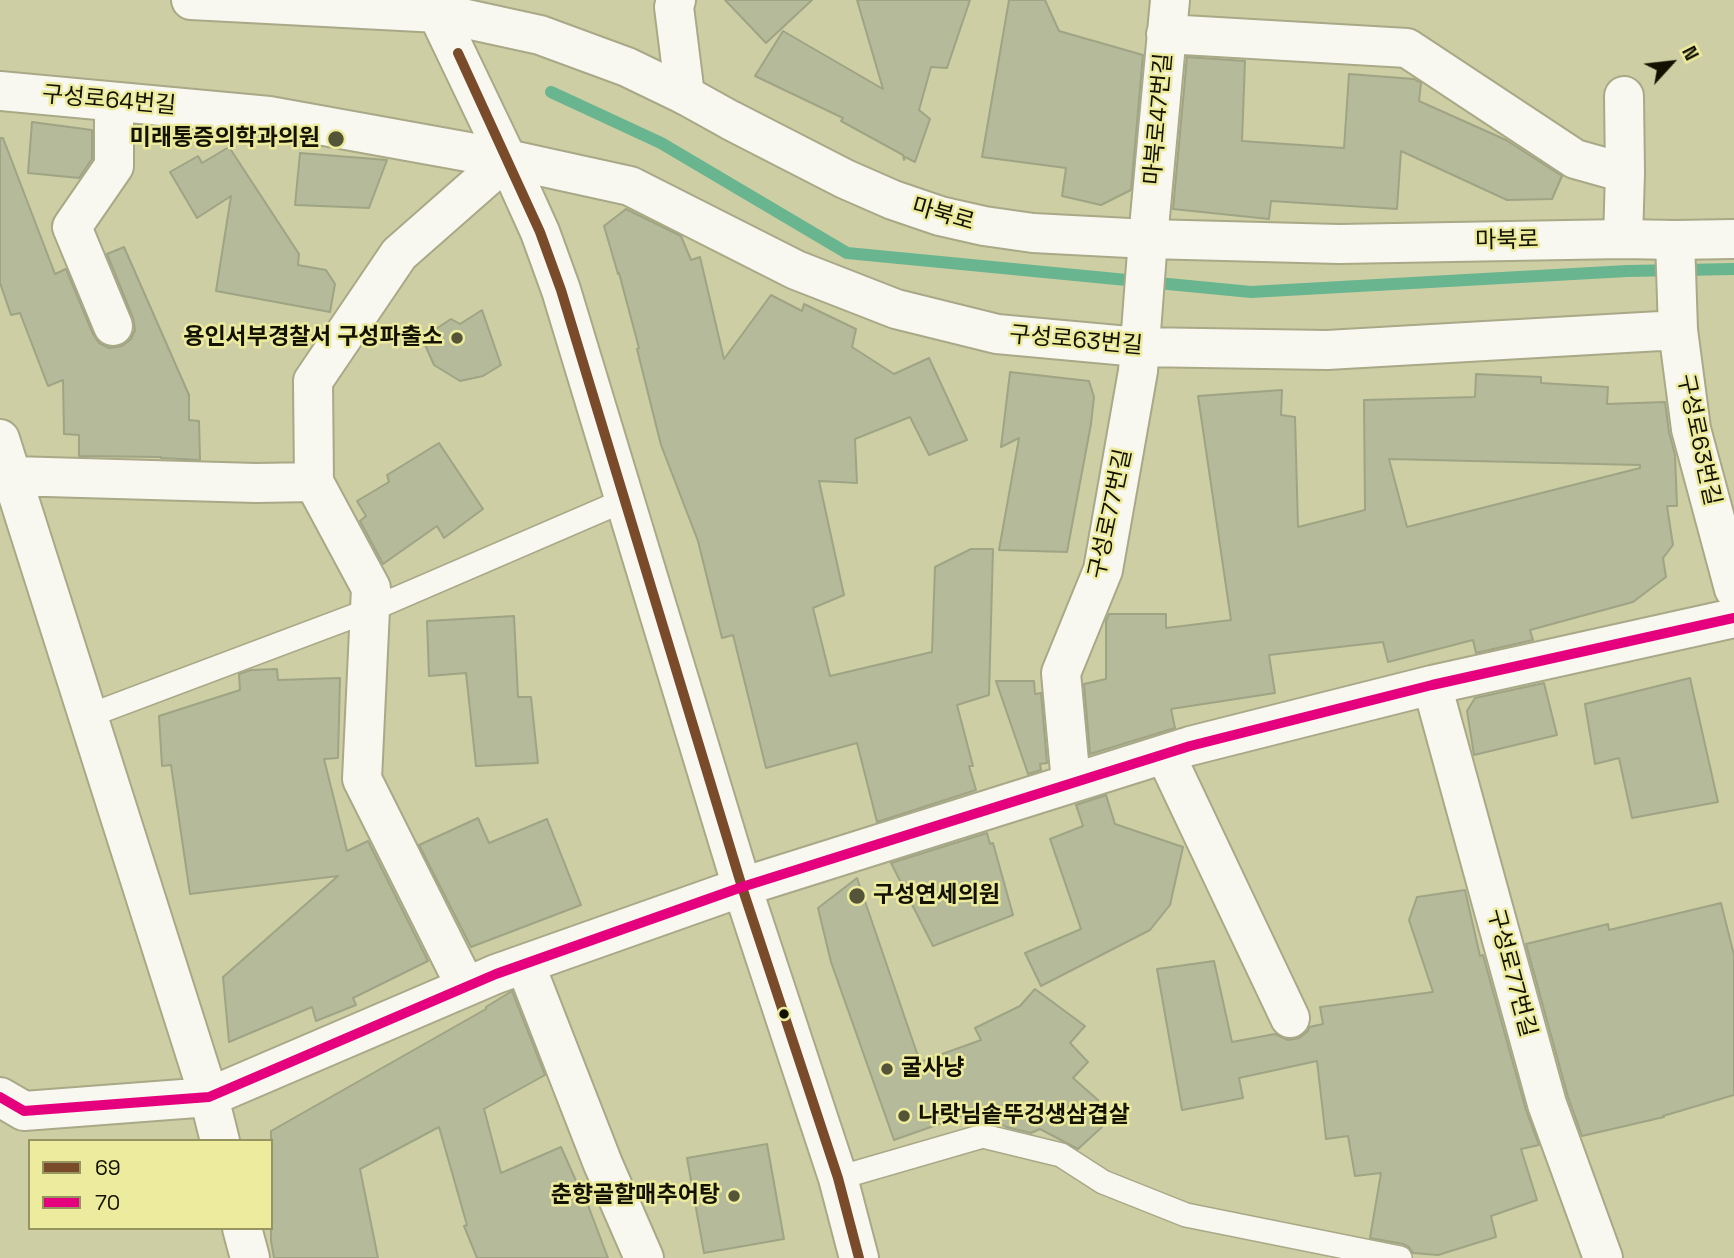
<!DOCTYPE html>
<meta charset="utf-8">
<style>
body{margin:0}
#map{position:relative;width:1734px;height:1258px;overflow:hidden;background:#cecea4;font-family:"Space Grotesk",sans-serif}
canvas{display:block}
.legend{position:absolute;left:28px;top:1139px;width:245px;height:91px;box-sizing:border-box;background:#edec9e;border:2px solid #96955f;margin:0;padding:9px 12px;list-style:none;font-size:21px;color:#131200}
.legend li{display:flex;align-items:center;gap:14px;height:35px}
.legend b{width:35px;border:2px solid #96955f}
.north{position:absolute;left:1636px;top:28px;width:70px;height:70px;-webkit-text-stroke:5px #edec9e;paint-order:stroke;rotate:63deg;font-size:19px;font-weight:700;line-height:28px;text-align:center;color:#131200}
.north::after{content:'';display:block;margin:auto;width:24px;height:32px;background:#131200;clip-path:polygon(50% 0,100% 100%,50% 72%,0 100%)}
</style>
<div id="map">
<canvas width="1734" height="1258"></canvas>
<ul class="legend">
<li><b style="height:9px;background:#7a4b2a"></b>69</li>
<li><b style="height:9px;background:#e5007d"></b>70</li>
</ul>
<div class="north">N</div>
</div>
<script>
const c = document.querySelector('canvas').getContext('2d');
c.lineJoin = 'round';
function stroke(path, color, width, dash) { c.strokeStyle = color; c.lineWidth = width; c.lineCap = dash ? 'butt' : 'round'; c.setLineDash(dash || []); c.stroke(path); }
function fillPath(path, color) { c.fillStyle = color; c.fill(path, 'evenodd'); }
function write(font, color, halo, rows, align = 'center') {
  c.font = font + ' "Space Grotesk","Noto Sans KR",sans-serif'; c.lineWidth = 5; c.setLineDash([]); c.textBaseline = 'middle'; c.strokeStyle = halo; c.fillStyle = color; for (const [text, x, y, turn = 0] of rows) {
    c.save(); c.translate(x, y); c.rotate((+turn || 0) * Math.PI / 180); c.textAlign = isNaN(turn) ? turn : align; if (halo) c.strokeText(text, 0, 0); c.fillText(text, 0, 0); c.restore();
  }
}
stroke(new Path2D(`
 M551,92L661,143L847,253L1251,292L1627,271L1734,269`), '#68b590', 12);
const building = new Path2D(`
 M725,0H812L766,43Z
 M857,0H970L947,68L931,67L919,110L930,119L915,162L905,157L904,160L903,155L841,121L843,118L755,76L783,31L883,89Z
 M1009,0H1045L1059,31L1143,55L1131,190L1101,205L1062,196L1066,168L982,157Z
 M1187,57L1245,61L1242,141L1344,148L1349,74L1414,79L1421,83L1419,101L1506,140L1562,176L1552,199L1507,200L1401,151L1397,209L1271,201L1269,219L1173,209Z
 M32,122L92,130V159L79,178L28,173Z
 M0,138H3L55,274L66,269L93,334L99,343L109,348L122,346L131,339L135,330L133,318L107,254L124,247L189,395V420L199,421L200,460L161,458V457L79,456V435L64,434L63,380L48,386L20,313L11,315L0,283Z
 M229,147L299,254L298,265L326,270L335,284L330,312L216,291L231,196L197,218L170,172L198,156L202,163Z
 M300,153L387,160L369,208L295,205Z
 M626,209L681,236L691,260L700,257L724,359L771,295L802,311L804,304L856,329L852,347L894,374L929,358L967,440L929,455L910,417L855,439L857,483L819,481L844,595L813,608L830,676L932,652L935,567L971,549H993L989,695L957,705L973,766H969L976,790L877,822L857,743L766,768L733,635L722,638L698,541L661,445L637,349L639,348L619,273L618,274L604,226Z
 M482,310L501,365L483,376L460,381L434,365L422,338L451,319L460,324Z
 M1010,372L1089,381L1094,397L1091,424L1067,552L999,550L1019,438L1001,447Z
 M1476,374L1541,377V383L1608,387L1607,404L1665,402L1669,432L1675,455L1677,506H1667L1673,545L1663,558L1666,577L1633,602L1530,630L1533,640L1476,653L1473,640L1388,662L1383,642L1269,655L1275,693L1171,709L1175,728L1090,754L1084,684L1106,679V621L1109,614H1166V628L1231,620L1198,396L1282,390L1281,415L1295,417L1298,527L1365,510L1364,400L1475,397ZM1389,459L1640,465V468L1407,527Z
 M439,443L483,509L444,538L437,526L383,564L360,521L366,516L357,501L389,482L387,475Z
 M514,616L518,697H531L538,763L476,766L466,673L429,676L427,621Z
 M277,669L278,680L340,678L338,758L324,759L347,851L368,841L428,961L353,998L356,1005L316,1021L312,1007L229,1042L223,977L338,876L190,894L171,765L162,766L159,716L240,690L239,674L251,670Z
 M1690,678L1718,802L1632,818L1619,758L1595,764L1585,704Z
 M996,681H1034L1035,694L1041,693L1047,763L1040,764L1041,770L1028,774Z
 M1544,683L1557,735L1474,755L1467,711L1475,698Z
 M1106,795L1115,824L1183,847L1170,905L1150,930L1041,986L1025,953L1081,929L1050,839L1083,826L1076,805Z
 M478,818L489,843L547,819L581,905L471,947L419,845Z
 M987,833L990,844L993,843L1013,915L933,946L891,863Z
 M857,878L920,1062L981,1040L975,1028L1020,1006L1035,989L1085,1026L1070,1043L1088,1062L1073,1078L1098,1100L1102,1127L1078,1149L1040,1129L1031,1133L1006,1127L979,1110L894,1140L831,962L818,908Z
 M1465,890L1480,956L1483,955L1526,1110L1539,1145L1521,1149L1537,1200L1491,1216L1496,1237L1438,1255L1413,1253L1409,1247L1403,1244L1370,1238L1381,1173L1355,1176L1348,1136L1326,1139L1317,1061L1239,1078L1243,1098L1182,1110L1157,969L1214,961L1232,1042L1275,1034L1288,1040L1299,1038L1308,1031L1309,1027L1323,1024L1320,1007L1433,992L1409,920L1417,897Z
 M1721,903L1734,955V1095L1663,1116L1664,1117L1582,1136L1568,1097L1526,944L1608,924L1609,930Z
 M512,991L545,1075L484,1109L501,1173L561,1147L581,1192H583L608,1258H477L464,1226L467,1225L439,1127L360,1169L378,1258H274L271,1241V1131L486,1009V1007Z
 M767,1144L784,1239L704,1253L687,1158Z`);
fillPath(building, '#b4ba9a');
stroke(building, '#9ea484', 2);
const service = new Path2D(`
 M88,716L370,610L625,500
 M838,1178L983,1136L1061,1155L1103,1182L1186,1215L1400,1258`);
const minor = new Path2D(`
 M676,0L674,7L685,95
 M1166,34L1407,48L1575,159L1625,173L1623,239
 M0,91L269,116L507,159L630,186L796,270L896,309L997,334L1139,347L1327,350L1678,330
 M1624,96L1625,173
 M1675,240L1678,330L1691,429L1734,589
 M113,326L72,227L114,166V102
 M0,439L209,1097L220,1141
 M12,476L256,483L314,482
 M1432,685L1547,1104L1603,1258
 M1165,754L1290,1018
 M1071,783L1061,673L1103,570L1138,371L1148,239L1170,0
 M525,964L603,1164L644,1258
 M466,987L362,779L371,588L314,482L313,381L399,254L507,159
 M0,1097L24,1111L209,1097L496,974L742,887L1190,746L1432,685L1734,618
 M242,1228L250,1258`);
const tertiary = new Path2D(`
 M191,0L439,13L540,35L627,67L685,95L730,120L845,179L893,200L940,216L984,226L1033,233L1148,239L1339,244L1623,239L1675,240L1734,239`);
const secondary = new Path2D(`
 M431,0L507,159L540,232L561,290L742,887L838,1178L859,1258`);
stroke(service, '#a9a887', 26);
stroke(minor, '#a9a887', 42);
stroke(tertiary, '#a9a887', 42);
stroke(secondary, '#a9a887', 42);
stroke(service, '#f8f8f1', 23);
stroke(minor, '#f8f8f1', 38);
stroke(tertiary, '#f8f8f1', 38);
stroke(secondary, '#f8f8f1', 38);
stroke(new Path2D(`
 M458,53L540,232L561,290L742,887L838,1178L859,1258`), '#7a4b2a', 10);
stroke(new Path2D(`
 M0,1097L24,1111L209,1097L496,974L742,887L1190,746L1432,685L1734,618`), '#e5007d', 10);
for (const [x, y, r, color] of [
 [336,139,9,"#545439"],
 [457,338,7,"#545439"],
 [857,896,9,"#545439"],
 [784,1014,6,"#131200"],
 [887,1069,7,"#545439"],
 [904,1116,7,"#545439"],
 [734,1196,7,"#545439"]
]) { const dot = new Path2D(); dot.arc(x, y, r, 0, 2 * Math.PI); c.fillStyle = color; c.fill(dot); stroke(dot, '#edec9e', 2.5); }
write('23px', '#131200', '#edec9e', [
 ["구성로64번길",109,101,5],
 ["마북로47번길",1159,119,-85],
 ["마북로",943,215,16],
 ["마북로",1507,241,-1],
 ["구성로63번길",1076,341,5],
 ["구성로63번길",1698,440,78],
 ["구성로77번길",1111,514,-78],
 ["구성로77번길",1511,973,75]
]);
write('bold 23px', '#131200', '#edec9e', [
 ["미래통증의학과의원",320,139],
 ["용인서부경찰서 구성파출소",443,338],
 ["구성연세의원",873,896,"left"],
 ["굴사냥",901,1069,"left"],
 ["나랏님솥뚜겅생삼겹살",918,1116,"left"],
 ["춘향골할매추어탕",720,1196]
], 'right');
</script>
